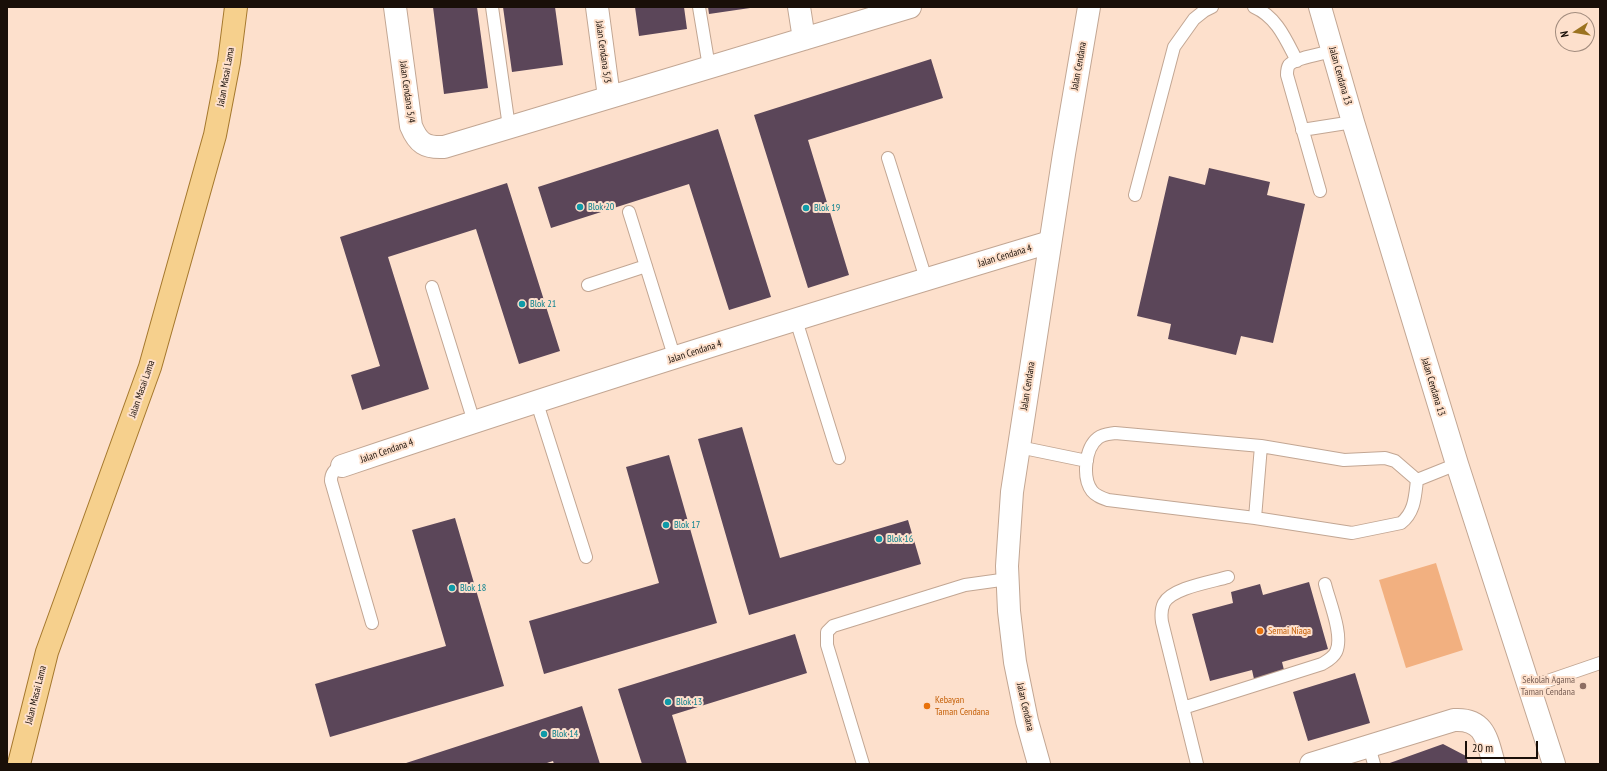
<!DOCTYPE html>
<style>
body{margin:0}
#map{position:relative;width:1607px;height:771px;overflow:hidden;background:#fde0cc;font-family:"PT Sans Narrow",sans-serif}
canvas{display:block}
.frame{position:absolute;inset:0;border:8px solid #190f08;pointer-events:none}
.north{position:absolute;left:1555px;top:12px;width:40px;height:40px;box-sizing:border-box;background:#fde0cc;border:1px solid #a28c7e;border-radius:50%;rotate:258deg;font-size:11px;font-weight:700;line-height:16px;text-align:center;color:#190f08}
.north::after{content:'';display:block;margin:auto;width:14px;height:18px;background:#9b7320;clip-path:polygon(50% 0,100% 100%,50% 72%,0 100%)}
.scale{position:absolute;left:1465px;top:741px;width:73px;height:18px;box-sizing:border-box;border:2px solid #190f08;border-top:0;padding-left:5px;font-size:12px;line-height:14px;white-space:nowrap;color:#190f08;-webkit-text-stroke:3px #fde0cc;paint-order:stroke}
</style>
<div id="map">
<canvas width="1607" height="771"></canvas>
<div class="frame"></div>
<div class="north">N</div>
<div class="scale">20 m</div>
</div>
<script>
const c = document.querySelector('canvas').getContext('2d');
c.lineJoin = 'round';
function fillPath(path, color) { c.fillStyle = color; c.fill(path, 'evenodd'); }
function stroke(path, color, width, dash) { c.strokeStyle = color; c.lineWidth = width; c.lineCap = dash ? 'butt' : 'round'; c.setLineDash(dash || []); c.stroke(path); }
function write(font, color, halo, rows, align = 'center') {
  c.font = font + ' "PT Sans Narrow",sans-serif'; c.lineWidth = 4; c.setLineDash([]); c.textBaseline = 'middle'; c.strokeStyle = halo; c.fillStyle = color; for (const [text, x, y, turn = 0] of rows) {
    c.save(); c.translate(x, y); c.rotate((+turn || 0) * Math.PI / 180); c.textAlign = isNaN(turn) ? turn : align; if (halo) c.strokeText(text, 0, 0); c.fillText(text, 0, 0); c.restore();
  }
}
fillPath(new Path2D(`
 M1436,563L1463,650L1406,668L1379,580Z`), '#f2b080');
fillPath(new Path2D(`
 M433,7H477L488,88L444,94Z
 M503,7H555L563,65L512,72Z
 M635,7H684L687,29L639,36Z
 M708,7H750V8L709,14Z
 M931,59L943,98L808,140L849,275L808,288L754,115Z
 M718,129L771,297L729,310L689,184L551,228L538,187Z
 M1209,168L1270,182L1267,195L1305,204L1273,343L1241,336L1236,355L1168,339L1171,324L1137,316L1169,176L1205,185Z
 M507,183L560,351L519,364L476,229L388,257L429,389L362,410L351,375L380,366L340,237Z
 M742,427L780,558L908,520L921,564L749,615L698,439Z
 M669,455L717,623L544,674L529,621L659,583L626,467Z
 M455,518L504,686L330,737L315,684L446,646L412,530Z
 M1309,582L1328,649L1282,662L1284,670L1254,679L1252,670L1210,681L1192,614L1233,603L1231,592L1260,584L1263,595Z
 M795,634L807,673L672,715L687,764H642L618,689Z
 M1355,673L1370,723L1308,741L1293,692Z
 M582,706L600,764H554L553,761L544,764H403Z
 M1443,744L1466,756L1468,764H1387Z`), '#5b4659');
const service = new Path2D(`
 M492,7L509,127
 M699,7L709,67
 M1254,7C1277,17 1286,40 1297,61
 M1302,130L1353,122
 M888,158L926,279
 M1320,191L1287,75C1287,71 1287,68 1289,65C1295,58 1322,54 1332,51
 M1135,195L1174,47L1194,19L1204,11L1212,7
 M629,212L675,359
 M588,285L646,266
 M432,287L474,422
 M796,320L839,458
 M537,403L586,557
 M1019,447L1087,461
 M342,466C334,469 331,473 331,481L372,623
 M1417,480L1395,461L1385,458L1344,460L1261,446L1115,433C1109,434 1103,434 1098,438C1085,448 1082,478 1092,491C1096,496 1102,498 1108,500L1255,518L1352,533L1401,523C1415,512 1415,496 1417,480L1457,464
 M1255,518L1261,446
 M1530,687L1600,663
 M1183,708L1322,664C1327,661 1333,658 1336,652C1344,636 1329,601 1325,584
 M1369,746L1374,764
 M863,764L827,645V632L833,626L965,585L1008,579
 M1197,764L1162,622C1161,615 1161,609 1164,603C1172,588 1211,582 1228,577`);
const minor = new Path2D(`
 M395,7L411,126C418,143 425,148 444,147L910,7
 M597,7L609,97
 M799,7L804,39
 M1320,7L1353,122L1457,464L1554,764
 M342,466C576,387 813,313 1050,242
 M1311,764L1454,720C1485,718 1487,740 1494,764`);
const tertiary = new Path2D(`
 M1039,764L1027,721L1015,662L1009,611L1007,566L1012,492L1064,154L1089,7`);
const primary = new Path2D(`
 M19,764L47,652L150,367L215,135L229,62L236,7`);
stroke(service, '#c2a693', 14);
stroke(minor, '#c2a693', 24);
stroke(tertiary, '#c2a693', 24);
stroke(primary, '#a5782d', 24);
stroke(service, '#fff', 12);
stroke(minor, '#fff', 22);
stroke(tertiary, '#fff', 22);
stroke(primary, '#f6d08d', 22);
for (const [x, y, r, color] of [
 [580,207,4,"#0f9aa8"],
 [806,208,4,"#0f9aa8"],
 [522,304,4,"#0f9aa8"],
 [666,525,4,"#0f9aa8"],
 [879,539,4,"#0f9aa8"],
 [452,588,4,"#0f9aa8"],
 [1260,631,4,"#e8710a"],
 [1583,686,4,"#8d6e63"],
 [668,702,4,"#0f9aa8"],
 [927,706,4,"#e8710a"],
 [544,734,4,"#0f9aa8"]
]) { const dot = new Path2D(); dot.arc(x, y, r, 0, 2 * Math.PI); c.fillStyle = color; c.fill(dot); stroke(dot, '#fde0cc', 1.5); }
write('10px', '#190f08', '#fde0cc', [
 ["Jalan Cendana 5/3",603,52,82],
 ["Jalan Cendana",1079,66,-80],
 ["Jalan Cendana 13",1340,76,74],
 ["Jalan Masai Lama",226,77,-80],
 ["Jalan Cendana 5/4",407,92,82],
 ["Jalan Cendana 4",1005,256,-17],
 ["Jalan Cendana 4",695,352,-18],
 ["Jalan Cendana",1028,386,-81],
 ["Jalan Cendana 13",1433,387,73],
 ["Jalan Masai Lama",142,389,-71],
 ["Jalan Cendana 4",387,451,-19],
 ["Jalan Masai Lama",36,695,-76],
 ["Jalan Cendana",1025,707,77]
]);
write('10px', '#0d838f', '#fde0cc', [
 ["Blok 20",588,207],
 ["Blok 19",814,208],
 ["Blok 21",530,304],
 ["Blok 17",674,525],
 ["Blok 16",887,539],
 ["Blok 18",460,588],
 ["Blok 13",676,702],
 ["Blok 14",552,734]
], 'left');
write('10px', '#c56008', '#fde0cc', [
 ["Semai Niaga",1268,631],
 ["Kebayan",935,700],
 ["Taman Cendana",935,712]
], 'left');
write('10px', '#785e54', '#fde0cc', [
 ["Sekolah Agama",1575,680],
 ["Taman Cendana",1575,692]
], 'right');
</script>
